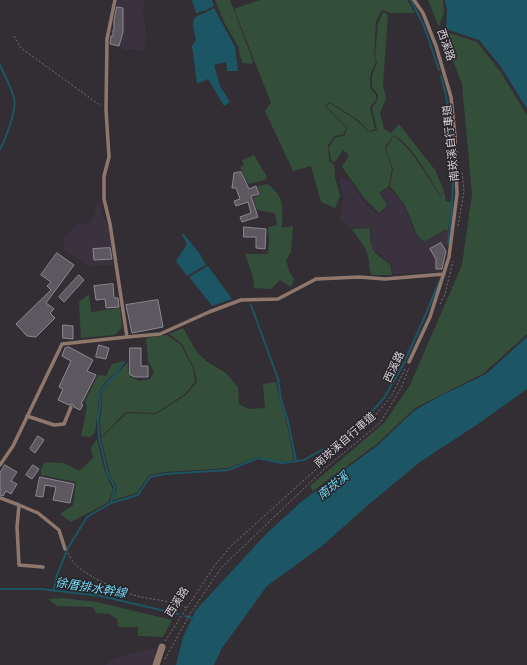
<!DOCTYPE html>
<meta charset="utf-8">
<style>
body{margin:0}
canvas{display:block;background:#322e34}
</style>
<canvas width="527" height="665"></canvas>
<script>
const c = document.querySelector('canvas').getContext('2d');
c.lineJoin = 'round';
function fillPath(path, color) { c.fillStyle = color; c.fill(path, 'evenodd'); }
function stroke(path, color, width, dash) { c.strokeStyle = color; c.lineWidth = width; c.lineCap = dash ? 'butt' : 'round'; c.setLineDash(dash || []); c.stroke(path); }
function write(font, color, halo, rows, align = 'center') {
  c.font = font + ' "Asap Condensed","Noto Sans TC",sans-serif'; c.lineWidth = 3; c.setLineDash([]); c.textBaseline = 'middle'; c.strokeStyle = halo; c.fillStyle = color; for (const [text, x, y, turn = 0] of rows) {
    c.save(); c.translate(x, y); c.rotate((+turn || 0) * Math.PI / 180); c.textAlign = isNaN(turn) ? turn : align; if (halo) c.strokeText(text, 0, 0); c.fillText(text, 0, 0); c.restore();
  }
}
fillPath(new Path2D(`
 M119,0H144L143,12L146,34L144,51L135,49L125,50L119,46L123,32V8L117,7Z
 M341,178L350,181L366,204L378,215L389,206L381,193L389,187L404,205L416,236L423,243L445,231L449,233L442,271L393,274L391,263L380,255L371,246V227L350,228L340,219V215L344,197L339,181Z
 M100,200L103,217L110,229L113,265L88,266L64,249L63,239L78,224H88L92,222L97,201Z
 M157,647L152,665H105L116,658Z`), '#3a333f');
fillPath(new Path2D(`
 M215,0H230L253,61L252,64L243,63L239,54V48L225,24Z
 M260,0H407L415,13H391L382,10L376,21L374,55L376,62L370,75V88L376,95V100L370,107L375,129L369,131L358,120L330,102L325,106L346,127L344,134L335,136L328,145L329,161L334,165L335,177L340,196L335,208L321,202L311,166L293,171L265,111L271,103L234,9Z
 M428,0H443L444,12L439,27Z
 M383,12L388,14L383,85L386,99L380,113L384,129L391,133L399,124L435,170L444,191L440,195C427,174 415,149 394,135L385,147L392,169L389,186L379,193L388,205L379,213L365,199L342,167L349,155L343,150L335,162L331,160L329,147L335,138L345,135L347,127L326,106L330,103L356,120L369,132L377,130L372,107L377,101L378,95L372,87V76L377,62L375,56L378,23Z
 M441,30L477,42L500,71L527,115V334L484,373L415,408L378,443L313,491L310,486L384,423L410,385L462,265L472,194L462,84Z
 M394,136C414,151 426,175 440,196L444,192L446,201L452,202L448,231L445,230L424,242L417,235L405,205L390,186L393,169L386,148Z
 M254,155L267,177L265,180L248,184L240,167L244,165L242,160Z
 M267,184C286,197 282,208 282,228L293,226L291,252L286,260L289,271L294,279L291,287L280,280L271,289L254,288L253,277L245,254H268L269,240L268,227L277,225L275,213L257,210L253,198L260,194L258,186Z
 M370,228C370,250 371,251 390,264L392,275H372C368,269 370,263 368,256C365,246 358,237 351,229Z
 M89,294L91,312L120,308L122,327L115,335L81,338L79,302Z
 M183,328L196,351L206,361L226,373L238,387L239,404L248,409L265,408L263,384L276,382L280,401L285,415L294,460L283,462L257,457L228,468L164,472L149,475L137,493L113,500L117,487L110,475L101,438L127,413L156,414L186,395L197,382L194,368L182,344L169,334Z
 M167,335L181,345L193,368L195,382L185,394L156,413L126,412L101,437L100,419L102,407L101,395L107,385L128,362L129,376L139,381L150,379L154,372L148,360L146,338Z
 M123,361L116,372L105,382L98,394V409L95,433L90,437L81,436L87,407L85,401L98,375L106,376L112,364Z
 M97,439C101,456 104,473 113,489L109,502L71,522L60,514L73,505L76,482L41,475V469L45,462L64,463L79,471L93,458L91,448Z
 M62,598L97,602L172,620L163,637L138,636V627H118L117,619L109,614L96,613L93,607L57,606L48,599Z`), '#334e39');
fillPath(new Path2D(`
 M192,0H212L214,6L206,10L196,13Z
 M445,0H527V109L501,67L479,40L446,29L447,10Z
 M214,8L235,47L238,71H227L226,62L214,65L220,86L230,102L224,106L208,79L197,84L192,46L196,40C190,12 193,20 214,8Z
 M183,233L200,254L206,265L187,276L176,261L187,244L182,235Z
 M208,266L232,299L212,306L189,277Z
 M527,337V389L478,424L420,462L367,506L322,546L267,586L222,648L214,665H176L183,637L196,610L266,534L301,502L378,445L415,410L442,395L486,374Z`), '#1c5563');
stroke(new Path2D(`
 M411,0L424,26L439,70
 M0,65C5,76 11,87 14,98C17,110 6,138 0,149
 M441,76C444,88 448,101 449,114C455,157 454,200 448,243
 M251,305L278,379L281,400L287,417L296,461
 M111,503L115,487L108,475L99,438L98,417L100,407L99,395L106,384L116,374L124,362
 M0,589H42L101,596L178,614
 M54,591L57,575L68,548L87,517L111,503L138,495L150,477L164,474L228,470L258,458L282,463L304,460L320,451L335,446L358,427L384,398L404,363L425,316L440,280
 M185,616L194,619`), '#1c5563', 2);
const building = new Path2D(`
 M117,7L123,8V32L119,46L110,44L111,36H113V30H114V21Z
 M241,172L249,189L256,186L259,194L251,196L258,217L242,222L240,217L251,213L248,202L236,206L234,201L240,199L236,188H232L234,173Z
 M244,227L266,229L265,249L256,248V237H244Z
 M441,243L446,251L442,269H436V259L430,249Z
 M110,248L112,259L94,260L93,249Z
 M57,253L74,265L46,303L54,309L50,313L55,318L36,337L27,336L16,324L51,290L47,286L51,282L41,275Z
 M79,275L84,280L64,302L59,297Z
 M113,284L114,298H118L119,307L106,308L105,299L96,300L94,286Z
 M158,300L163,327L132,333L126,305Z
 M63,325L73,326V339L63,338Z
 M99,345L109,348L106,359L96,357Z
 M69,347L93,360L87,371L96,375L81,404L83,405L80,410L74,407L73,404L69,405L58,400L63,389L59,387L71,361L62,356L65,348Z
 M130,348H141V366H148V377H135L130,375Z
 M38,436L44,440L35,453L30,449Z
 M5,465L17,472L11,481L17,484L11,494L6,491L3,496L0,495V473Z
 M33,465L39,469L32,479L26,475Z
 M40,477L74,484L70,503L53,500L56,487L45,485L43,497L36,496Z`);
fillPath(building, '#5d5860');
stroke(building, '#8c8890', 1);
stroke(new Path2D(`
 M14,36L21,48L101,106
 M458,226L464,191L462,172
 M440,304L445,294L453,261
 M68,553C70,557 73,563 77,566C90,578 123,593 141,597C158,600 170,601 187,608
 M165,641L215,565L231,546L374,417L392,395L406,367
 M165,659L190,614L221,568L322,471L380,423L401,388L409,368`), '#747075', 1, [2, 2]);
stroke(new Path2D(`
 M127,337L160,334L209,312L241,300L278,299L316,279L359,277L385,279L444,274
 M409,362L430,317L449,257L457,194L455,136L451,97L436,46L423,13L414,0
 M27,416L54,425L64,424L71,407
 M0,465L13,446L62,344L127,337L110,224L104,199V176L109,157L106,110L107,39L115,0
 M0,498L19,505L17,527L19,565L43,567
 M19,505L38,513L59,530L65,549`), '#90776c', 3.5);
stroke(new Path2D(`
 M156,665L162,647`), '#90776c', 7);
write('11px', '#d8d5d9', '#28242a', [
 ["西溪路",446,45,71],
 ["南崁溪自行車道",451,143,-96],
 ["西溪路",394,367,-64],
 ["南崁溪自行車道",345,440,-41],
 ["西溪路",177,602,-57]
]);
write('italic 12px', '#6fddf9', '#28242a', [
 ["南崁溪",333,486,-39],
 ["徐厝排水幹線",91,588,9]
]);
</script>
